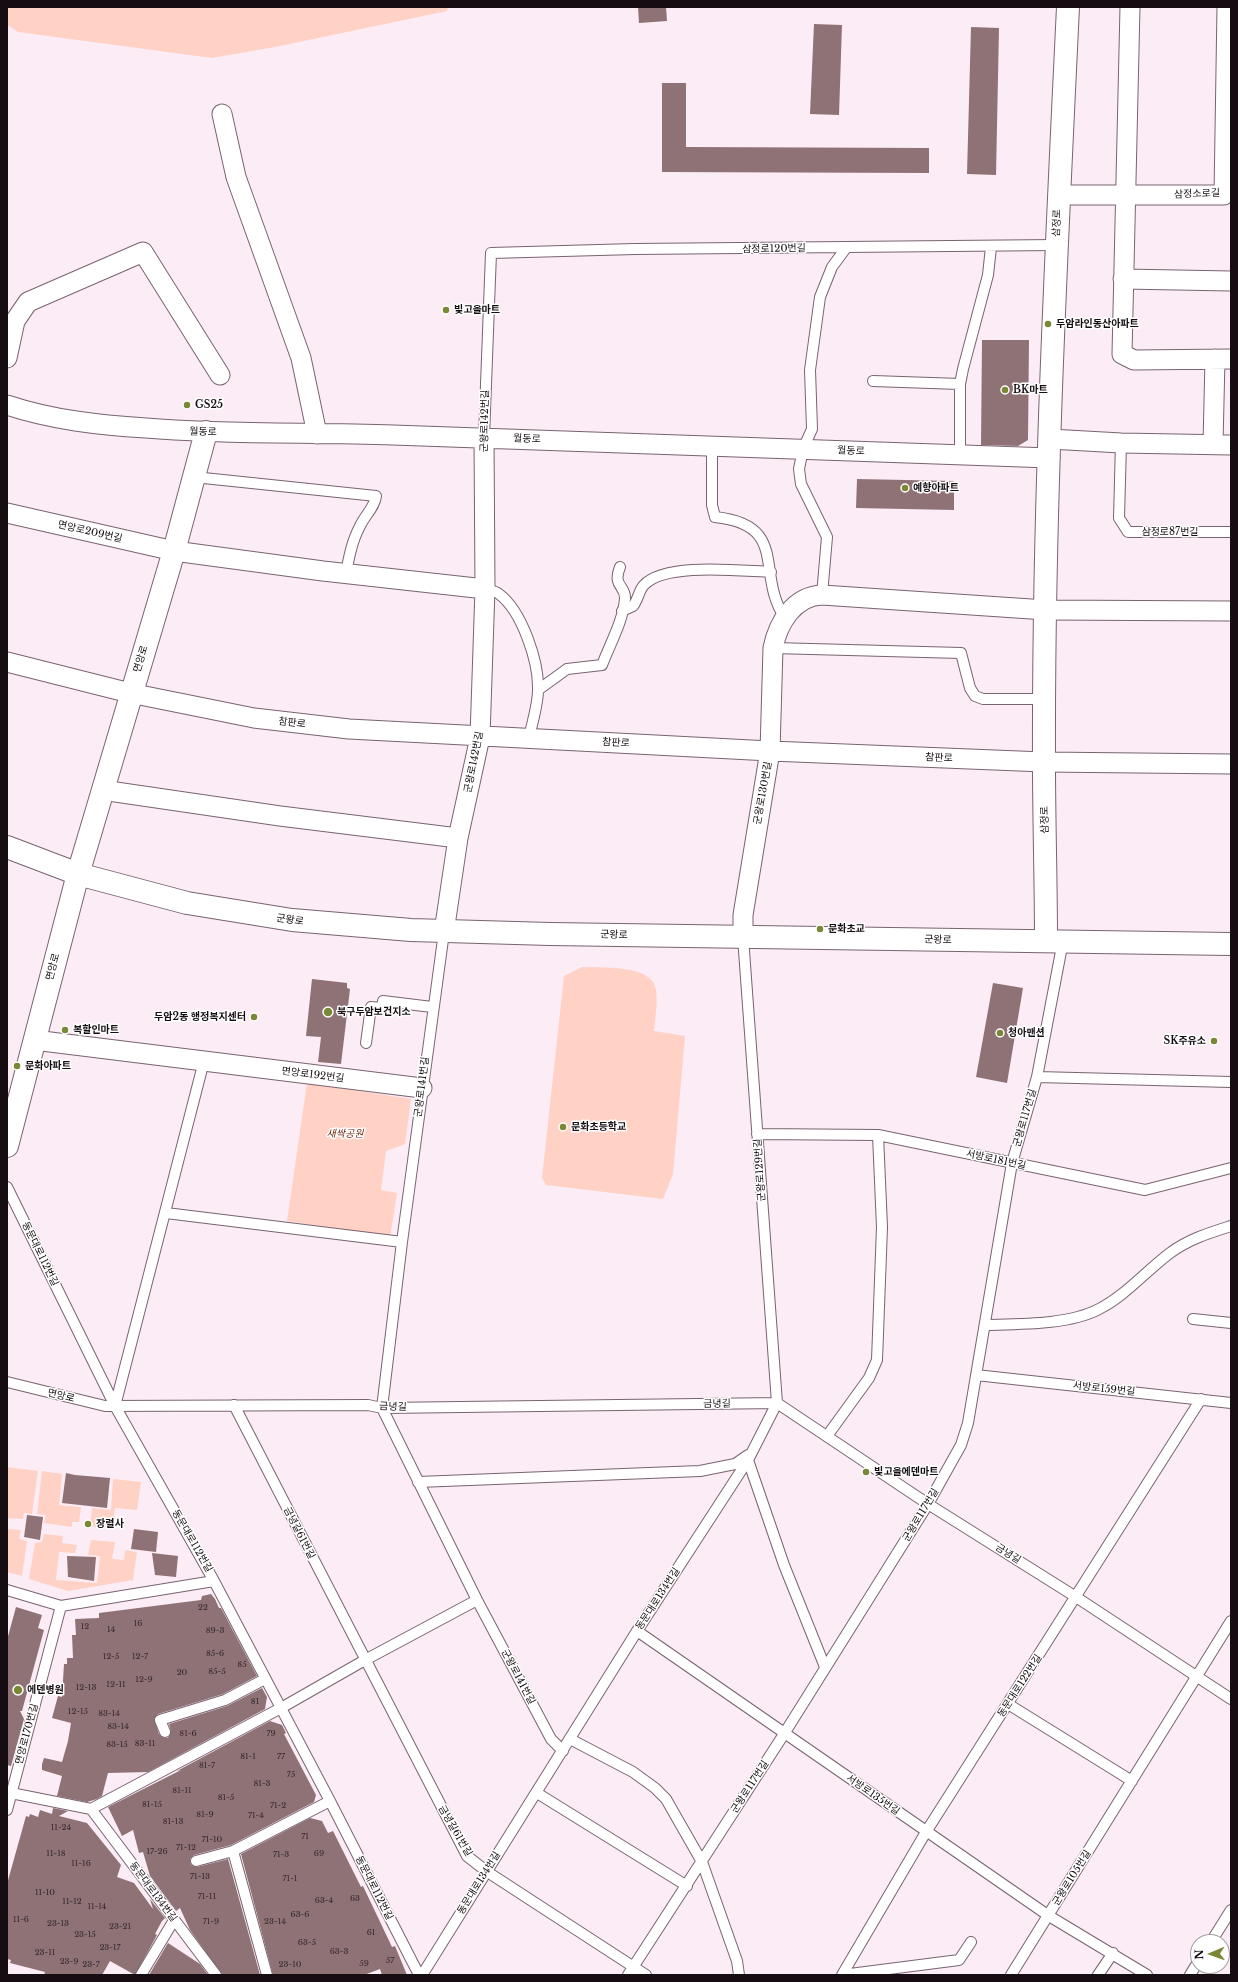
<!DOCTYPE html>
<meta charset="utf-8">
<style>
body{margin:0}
#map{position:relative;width:1238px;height:1982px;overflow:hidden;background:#fcecf5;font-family:"Libre Baskerville",serif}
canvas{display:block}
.frame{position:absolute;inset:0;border:8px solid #150d12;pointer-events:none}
.north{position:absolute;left:1190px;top:1934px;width:40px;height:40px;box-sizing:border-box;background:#fff;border:1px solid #a19ea0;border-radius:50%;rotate:268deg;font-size:11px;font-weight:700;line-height:16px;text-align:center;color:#150d12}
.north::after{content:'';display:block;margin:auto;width:14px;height:18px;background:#7a8836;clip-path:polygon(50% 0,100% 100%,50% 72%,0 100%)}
</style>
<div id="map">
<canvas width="1238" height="1982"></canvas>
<div class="frame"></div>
<div class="north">N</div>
</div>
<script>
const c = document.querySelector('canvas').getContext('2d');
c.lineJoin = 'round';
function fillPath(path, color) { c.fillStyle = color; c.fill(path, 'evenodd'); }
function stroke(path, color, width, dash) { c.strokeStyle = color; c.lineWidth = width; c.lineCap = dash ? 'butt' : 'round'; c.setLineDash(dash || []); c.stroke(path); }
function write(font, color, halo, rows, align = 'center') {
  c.font = font + ' "Libre Baskerville","Noto Sans KR",serif'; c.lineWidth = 3; c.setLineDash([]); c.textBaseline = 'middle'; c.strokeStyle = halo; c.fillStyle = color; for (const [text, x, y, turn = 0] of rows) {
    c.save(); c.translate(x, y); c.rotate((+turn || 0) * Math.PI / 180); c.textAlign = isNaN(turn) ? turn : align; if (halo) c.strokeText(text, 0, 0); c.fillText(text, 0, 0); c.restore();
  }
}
fillPath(new Path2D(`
 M7,7H448L447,11L275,47L212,58L18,32L7,25Z
 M582,967C601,968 653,964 656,990C658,1003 655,1018 654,1031L685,1036L673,1174L663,1199L546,1185L542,1178L564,976Z
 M307,1083L411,1099L405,1144L386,1151L381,1190L397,1193L390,1237L287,1221Z
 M7,1467L38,1471L32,1514L24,1513L23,1519L7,1518Z
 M42,1471L62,1474L59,1505L81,1507L79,1522H72V1527L44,1523L46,1515L37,1514Z
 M113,1479L141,1482L137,1510L115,1508L112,1528L90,1526L92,1508L111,1510Z
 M7,1529L21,1530L19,1539L27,1541L22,1576L7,1572Z
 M44,1534L63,1536L62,1543L77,1545L75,1553L59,1552L56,1580L97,1583L100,1556L88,1555L91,1540L115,1542L112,1559L124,1560L125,1550L137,1552L133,1580L68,1591L29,1579L35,1543L42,1542Z`), '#ffd2c5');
fillPath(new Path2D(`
 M638,7H666L667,21L639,23Z
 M814,24L842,25L839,115L810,114Z
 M971,27L999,28L996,175L967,174Z
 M662,83H686V147L929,148V173L662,172Z
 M982,340H1029L1028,440L1018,446L981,445Z
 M857,479L954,481V510L856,508Z
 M312,979L347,983V988L350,989L341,1064L318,1062L321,1037L306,1036Z
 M993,983L1023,988L1007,1083L976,1077Z
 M66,1473L75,1475L110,1478L107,1508L62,1503Z
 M27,1515L43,1517L40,1540L24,1537Z
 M134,1529L158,1532L156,1552L131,1549Z
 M152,1553L178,1556L176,1577L155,1575Z
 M67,1556L96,1557L94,1581L68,1577Z
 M211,1594L215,1599L219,1608H221L257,1676L223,1694L158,1714L154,1719L159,1734L164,1738H168L171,1732L169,1724L227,1706L262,1688L267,1697L265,1709L148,1772L108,1773L102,1796L97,1799L87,1802L57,1796L62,1776L42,1770V1764L44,1758L62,1762L68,1741L71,1723L52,1718L58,1696L62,1697L64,1664H67V1658H73L72,1635H76L75,1619L99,1618V1613L201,1600L202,1596Z
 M16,1607L42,1615L38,1628L44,1630L22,1711H20L24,1719L11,1766L7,1765V1640Z
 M270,1721L282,1725L286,1733L284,1734L316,1795L314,1802L231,1845L194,1855L190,1859L191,1865L197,1867L228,1859L260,1975H222L190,1930L180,1908L176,1911L150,1876L143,1852L139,1853L133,1830L122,1836L108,1807L181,1770L177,1771Z
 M53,1808L68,1811L59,1816L87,1823L121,1865L117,1877L134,1883L153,1909L150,1899L165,1918L162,1921L155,1934L157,1935L135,1975L110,1961L102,1975H44L45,1972L10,1963L11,1960L7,1959V1884L26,1816L29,1817L30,1814L38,1817L40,1810L52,1814Z
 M310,1818L322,1821L328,1833L333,1831L361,1887L363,1886L392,1947L395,1946L407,1975H382L380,1969L364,1975H273L241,1854Z
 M168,1943L200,1964L208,1975H149Z`), '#8e7276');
const service = new Path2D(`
 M873,381L960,384
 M484,437L491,253L635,249L1056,245
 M1121,443L1119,518L1128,532H1231
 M712,446V505L715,517C790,525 755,574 785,618
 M960,455V384L963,369L988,275L991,247
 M194,477L376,496C375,507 365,515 360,526C352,541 349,557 346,573
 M485,589C489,590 496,591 499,594C522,611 539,662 538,690C538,705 532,723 529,738
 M822,595L827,537L801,484L799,469L803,449L812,429L810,370L820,297L832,267L846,248
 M622,611L633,606C638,600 639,590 644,585C665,562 741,571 771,572
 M773,648L961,653L970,688L975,696L983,699H1045
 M538,690L567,669L602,665C610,644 623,621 625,599C626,585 612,587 620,567
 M444,932L402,1242L382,1408L477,1600L551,1739L563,1751
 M743,937L777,1403
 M366,1043L371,1007L382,1008L383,1001L432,1007
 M1037,1077L1231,1082
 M757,1134L878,1135L1145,1190L1231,1168
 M7,1187L115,1406L214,1581L330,1801L419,1975
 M166,1213L402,1242
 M1193,1319L1231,1323
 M985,1325C1019,1324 1069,1325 1099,1309C1125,1296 1146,1271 1170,1253C1189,1239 1209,1233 1231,1226
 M976,1375L1231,1403
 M7,1382L105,1406L368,1405L382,1408L777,1403L928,1504L1076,1597L1231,1699
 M234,1405L467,1856L486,1871L646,1975
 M115,1406L204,1061
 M827,1436L869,1378L877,1360L882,1227L878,1135
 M748,1460L784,1565L825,1667
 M418,1482L700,1471L735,1464L748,1455
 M7,1590L61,1606L214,1581
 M637,1631L1049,1916L1147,1975
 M1008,1704L1132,1781
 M165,1732L160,1720L225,1700L265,1679
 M570,1739L633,1772L655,1788L666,1799L702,1862L737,1961L739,1975
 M11,1793L91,1809
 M537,1793L687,1886
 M91,1809L281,1708L365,1660L477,1600
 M91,1809L216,1975
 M7,1810L61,1606
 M233,1851L267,1975
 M196,1861L233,1851L330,1801
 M1211,1942L1231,1910
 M141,1975L174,1920
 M422,1975L637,1631L748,1460L777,1403
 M628,1975L784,1734L928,1504L961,1445L968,1423L1012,1163L1037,1077L1063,941
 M842,1975L926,1832L1201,1399
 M842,1975L959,1960L971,1942
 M1011,1975L1231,1621
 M1098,1975L1113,1953
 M1190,1975L1198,1962`);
const minor = new Path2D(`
 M1130,7L1122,354L1134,360L1231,359
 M222,114L236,177L301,358L317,434
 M1059,195H1224L1227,7
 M1123,279L1231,281
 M7,358L15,321L28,302L143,252L220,375
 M7,405C52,420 99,425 146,428C228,435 311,432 393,435C612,441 831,452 1050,458
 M1050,439L1121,443L1231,445
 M1213,444L1215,359
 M7,513L174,551L323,571L485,589
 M7,662L130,693L254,718L349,729L770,751L1044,762L1231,764
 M102,790L280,816L458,838
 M444,932L458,838L480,737L485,589L484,437
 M743,937V915L770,751L773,648C778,623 794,596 822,595L1046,610L1231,611
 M34,1040L422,1088`);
const tertiary = new Path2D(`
 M1046,941C1046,882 1044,822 1044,763C1043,511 1056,259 1068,7`);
const secondary = new Path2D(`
 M7,847L78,874L187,903L292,920L411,930L550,934L1231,944
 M7,1146L78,874L174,551L206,432`);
stroke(service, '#796370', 12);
stroke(minor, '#796370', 21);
stroke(tertiary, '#796370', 24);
stroke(secondary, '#796370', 24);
stroke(service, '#fff', 10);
stroke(minor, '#fff', 19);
stroke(tertiary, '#fff', 22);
stroke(secondary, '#fff', 22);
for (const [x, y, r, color] of [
 [446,310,4,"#7a8836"],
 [1048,324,4,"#7a8836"],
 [1005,390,4,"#7a8836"],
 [187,405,4,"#7a8836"],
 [905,488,4,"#7a8836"],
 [820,929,4,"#7a8836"],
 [328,1012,5,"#7a8836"],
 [254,1017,4,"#7a8836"],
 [65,1030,4,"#7a8836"],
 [1000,1033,4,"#7a8836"],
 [1214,1041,4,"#7a8836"],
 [17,1066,4,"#7a8836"],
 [563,1127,4,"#7a8836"],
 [866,1472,4,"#7a8836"],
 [88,1524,4,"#7a8836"],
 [18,1690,5,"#7a8836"]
]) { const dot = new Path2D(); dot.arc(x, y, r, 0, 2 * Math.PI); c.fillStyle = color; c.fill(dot); stroke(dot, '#fff', 1.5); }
write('8px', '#33262b', null, [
 ["22",203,1608],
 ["16",138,1624],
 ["12",85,1627],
 ["14",111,1630],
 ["89-3",215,1631],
 ["85-6",215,1654],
 ["12-5",111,1657],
 ["12-7",140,1657],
 ["85",242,1665],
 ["85-5",217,1672],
 ["20",182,1673],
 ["12-9",144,1680],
 ["12-11",116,1685],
 ["12-13",86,1688],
 ["81",255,1702],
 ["12-15",78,1712],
 ["83-14",109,1714],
 ["83-14",118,1727],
 ["81-6",188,1734],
 ["79",271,1734],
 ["83-11",145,1744],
 ["83-15",117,1745],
 ["81-1",248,1757],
 ["77",281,1757],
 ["81-7",207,1766],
 ["75",291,1775],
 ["81-3",262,1784],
 ["81-11",182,1791],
 ["81-5",226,1798],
 ["81-15",152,1805],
 ["71-2",278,1806],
 ["81-9",205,1815],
 ["71-4",256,1816],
 ["81-13",173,1822],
 ["11-24",61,1828],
 ["71",305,1837],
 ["71-10",212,1840],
 ["71-12",186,1848],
 ["17-26",157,1852],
 ["11-18",56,1854],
 ["69",319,1854],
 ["71-3",281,1855],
 ["11-16",81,1864],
 ["71-13",200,1877],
 ["71-1",290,1879],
 ["11-10",45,1893],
 ["71-11",207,1897],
 ["63",355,1899],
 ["63-4",324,1901],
 ["11-12",72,1902],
 ["11-14",97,1907],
 ["63-6",300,1915],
 ["11-6",21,1920],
 ["71-9",211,1922],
 ["23-14",275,1922],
 ["23-13",58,1924],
 ["23-21",120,1927],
 ["61",371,1933],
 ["23-15",85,1935],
 ["63-5",307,1943],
 ["23-17",110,1948],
 ["63-3",339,1952],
 ["23-11",45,1953],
 ["57",390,1961],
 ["23-9",69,1962],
 ["59",364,1964],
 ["23-7",91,1965],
 ["23-10",290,1965]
]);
write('10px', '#150d12', '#fff', [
 ["삼정소로길",1197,194,-2],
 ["삼정로",1057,223,-88],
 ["삼정로120번길",774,249,-1],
 ["군왕로142번길",485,421,-89],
 ["월동로",203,432,1],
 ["월동로",527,439,2],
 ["월동로",851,451,2],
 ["면앙로209번길",90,532,13],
 ["삼정로87번길",1170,532],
 ["면앙로",141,659,-73],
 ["참판로",292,723,7],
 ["참판로",616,743,3],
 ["참판로",939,758,2],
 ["군왕로142번길",474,762,-79],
 ["군왕로130번길",763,793,-80],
 ["삼정로",1045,820,-91],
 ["군왕로",290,920,8],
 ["군왕로",614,935,1],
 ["군왕로",938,940,1],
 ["면앙로",53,967,-75],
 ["면앙로192번길",313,1075,7],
 ["군왕로141번길",422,1087,-83],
 ["군왕로117번길",1025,1118,-74],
 ["서방로181번길",996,1160,12],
 ["군왕로129번길",760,1170,-94],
 ["동문대로112번길",40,1254,64],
 ["서방로159번길",1104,1389,6],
 ["면앙로",61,1396,14],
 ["금녕길",717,1404,-1],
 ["금녕길",393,1407,2],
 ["군왕로117번길",921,1515,-59],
 ["금녕길61번길",299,1533,63],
 ["동문대로112번길",192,1541,60],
 ["금녕길",1008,1554,32],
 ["동문대로134번길",658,1599,-57],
 ["군왕로141번길",518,1677,62],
 ["동문대로122번길",1020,1686,-57],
 ["면앙로170번길",27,1734,-75],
 ["군왕로117번길",750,1787,-57],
 ["서방로135번길",873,1795,35],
 ["금녕길61번길",455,1831,60],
 ["군왕로105번길",1072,1878,-58],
 ["동문대로134번길",479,1883,-58],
 ["동문대로112번길",374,1888,63],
 ["동문대로134번길",153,1892,53]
]);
write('bold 10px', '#150d12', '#fff', [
 ["빛고을마트",454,310],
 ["두암라인동산아파트",1056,324],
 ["BK마트",1013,390],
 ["GS25",195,405],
 ["예향아파트",913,488],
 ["문화초교",828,929],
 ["북구두암보건지소",337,1012],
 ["두암2동 행정복지센터",246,1017,"right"],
 ["복할인마트",73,1030],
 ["청아맨션",1008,1033],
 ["SK주유소",1206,1041,"right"],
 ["문화아파트",25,1066],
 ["문화초등학교",571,1127],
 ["빛고을에덴마트",874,1472],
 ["장렬사",96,1524],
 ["에덴병원",27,1690]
], 'left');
write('italic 10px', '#73250e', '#fff', [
 ["새싹공원",345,1134]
]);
</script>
